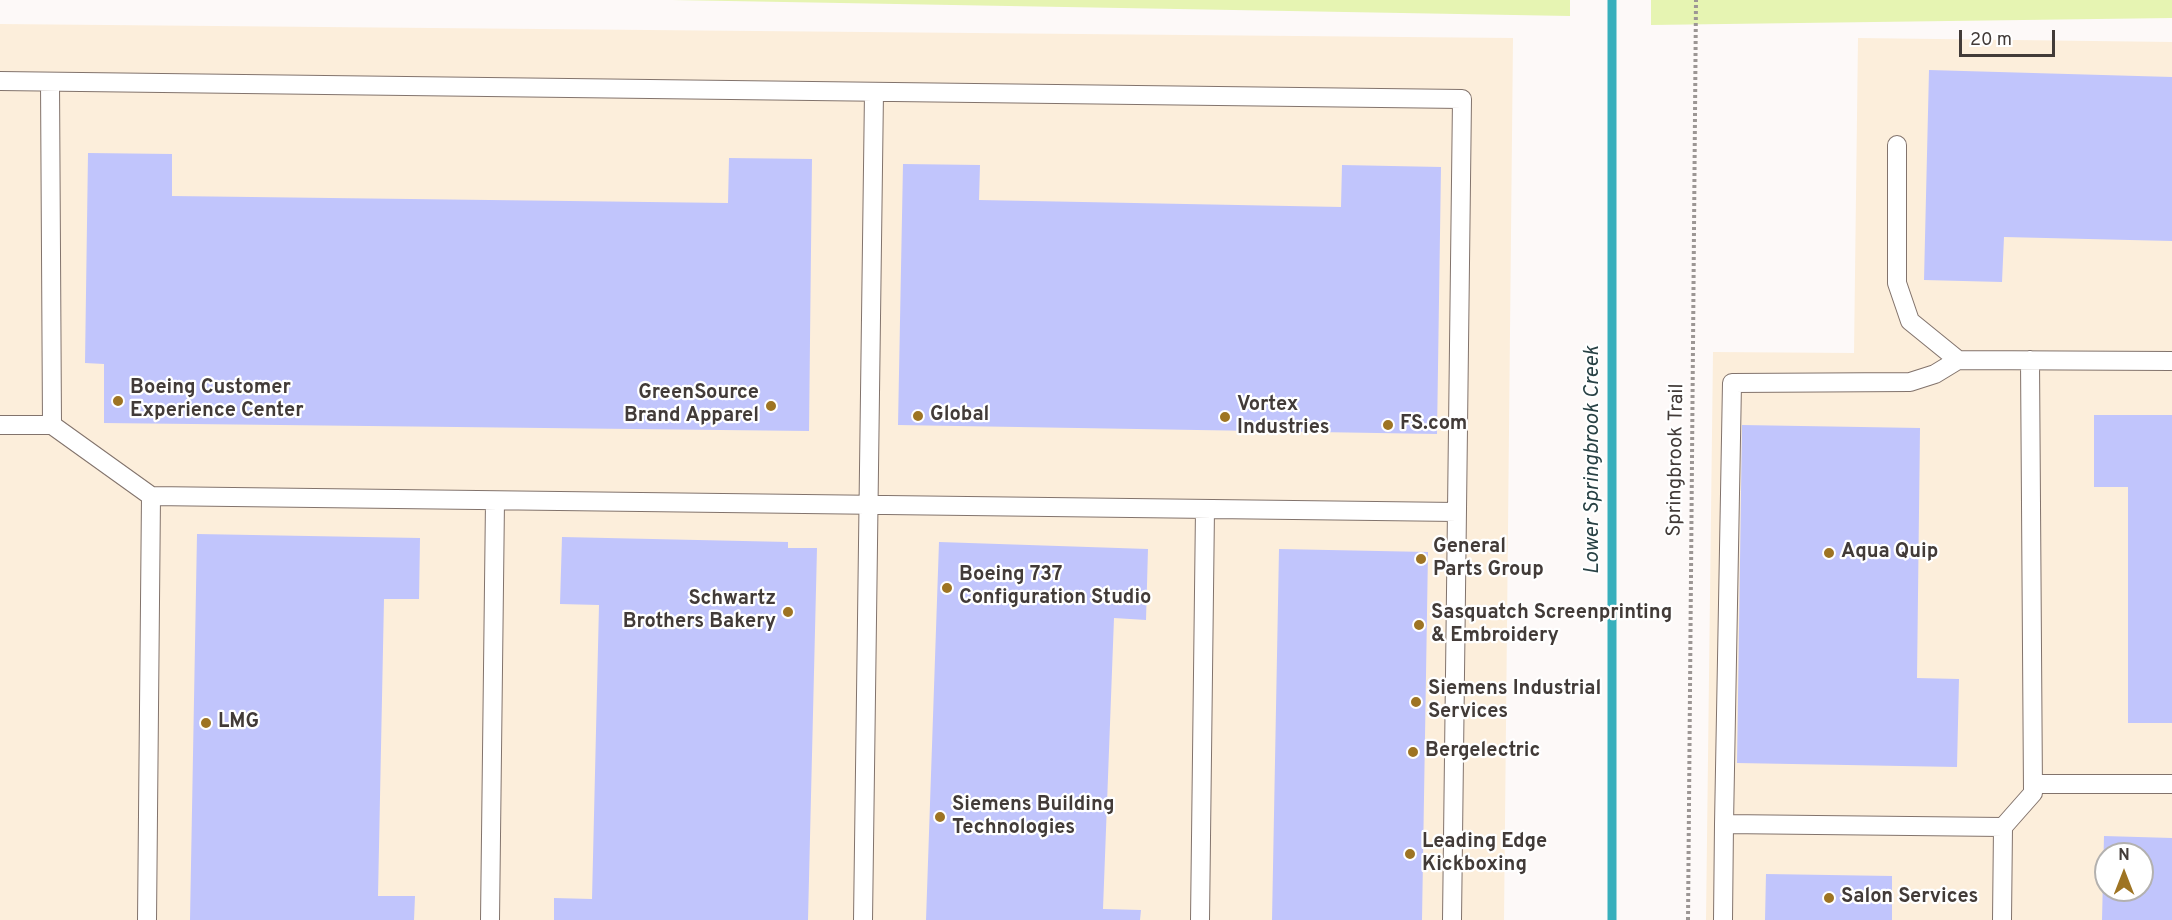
<!DOCTYPE html>
<style>
body{margin:0}
#map{position:relative;width:2172px;height:920px;overflow:hidden;background:#fdf9f8;font-family:Overpass,sans-serif}
canvas{display:block}
.north{position:absolute;left:2094px;top:842px;width:60px;height:60px;box-sizing:border-box;background:#fff;border:2px solid #b3b1af;border-radius:50%;rotate:0deg;font-size:16px;font-weight:700;line-height:24px;text-align:center;color:#423b38}
.north::after{content:'';display:block;margin:auto;width:21px;height:27px;background:#9e7423;clip-path:polygon(50% 0,100% 100%,50% 72%,0 100%)}
.scale{position:absolute;left:1959px;top:30px;width:96px;height:27px;box-sizing:border-box;border:3px solid #423b38;border-top:0;padding-left:8px;font-size:18px;line-height:21px;white-space:nowrap;color:#423b38;-webkit-text-stroke:4px #fff;paint-order:stroke}
</style>
<div id="map">
<canvas width="2172" height="920"></canvas>
<div class="north">N</div>
<div class="scale">20 m</div>
</div>
<script>
const c = document.querySelector('canvas').getContext('2d');
c.lineJoin = 'round';
function fillPath(path, color) { c.fillStyle = color; c.fill(path, 'evenodd'); }
function stroke(path, color, width, dash) { c.strokeStyle = color; c.lineWidth = width; c.lineCap = dash ? 'butt' : 'round'; c.setLineDash(dash || []); c.stroke(path); }
function write(font, color, halo, rows, align = 'center') {
  c.font = font + ' Overpass,sans-serif'; c.lineWidth = 4.5; c.setLineDash([]); c.textBaseline = 'middle'; c.strokeStyle = halo; c.fillStyle = color; for (const [text, x, y, turn = 0] of rows) {
    c.save(); c.translate(x, y); c.rotate((+turn || 0) * Math.PI / 180); c.textAlign = isNaN(turn) ? turn : align; if (halo) c.strokeText(text, 0, 0); c.fillText(text, 0, 0); c.restore();
  }
}
fillPath(new Path2D(`
 M0,24L1513,38L1504,920H0Z
 M1858,38L2172,42V920H1706L1713,352L1854,353ZM2106,854H2142V890H2106Z`), '#fceedb');
fillPath(new Path2D(`
 M672,0H1570V16Z
 M1651,0H2172V18L1651,25Z`), '#e6f4b2');
stroke(new Path2D(`
 M1612,0V920`), '#38afbc', 9);
fillPath(new Path2D(`
 M1929,70L2172,77V241L2004,237L2002,282L1924,280Z
 M88,153L172,154V196L728,203L729,158L812,159L809,431L104,423V364L85,363Z
 M903,164L980,165L979,200L1341,207L1342,165L1441,167L1437,434L898,425Z
 M2094,415H2172V723H2128V487H2094Z
 M1742,425L1920,428L1917,678L1959,679L1957,767L1737,763Z
 M197,534L420,538L419,599H384L378,896H415L414,920H190Z
 M562,537L788,542V548H817L808,920H554V898L592,899L599,605L560,604Z
 M939,542L1148,549L1146,620L1114,618L1103,909L1141,910L1140,920H926Z
 M1279,549L1428,552L1422,920H1272Z
 M2104,836L2172,838V920H2102ZM2106,854H2142V890H2106Z
 M1766,874L1892,876V920H1765Z`), '#c1c5fc');
const lane = new Path2D(`
 M0,81L1462,99L1452,920
 M50,82L52,425
 M1897,145V283L1910,321L1958,360
 M0,425H52L151,496L147,920
 M151,496L1457,512
 M2033,784H2172
 M1724,824L1732,383L1910,382L1935,374L1958,360L2172,361
 M2003,827L2033,793L2030,360
 M490,920L495,501
 M863,920L874,92
 M1200,920L1205,509
 M1723,920L1724,824L2003,827L2002,920`);
stroke(lane, '#82736c', 20);
stroke(new Path2D(`
 M1688,920L1696,0`), '#9c9694', 4, [3, 3]);
stroke(lane, '#fff', 18);
for (const [x, y, r, color] of [
 [118,401,6,"#9e7423"],
 [771,406,6,"#9e7423"],
 [918,416,6,"#9e7423"],
 [1225,417,6,"#9e7423"],
 [1388,425,6,"#9e7423"],
 [1829,553,6,"#9e7423"],
 [1421,559,6,"#9e7423"],
 [947,588,6,"#9e7423"],
 [788,612,6,"#9e7423"],
 [1419,625,6,"#9e7423"],
 [1416,702,6,"#9e7423"],
 [206,723,6,"#9e7423"],
 [1413,752,6,"#9e7423"],
 [940,817,6,"#9e7423"],
 [1410,854,6,"#9e7423"],
 [1829,898,6,"#9e7423"]
]) { const dot = new Path2D(); dot.arc(x, y, r, 0, 2 * Math.PI); c.fillStyle = color; c.fill(dot); stroke(dot, '#fff', 2); }
write('bold 20px', '#423b38', '#fff', [
 ["Boeing Customer",130,389],
 ["Experience Center",130,412],
 ["GreenSource",759,394,"right"],
 ["Brand Apparel",759,417,"right"],
 ["Vortex",1237,406],
 ["Industries",1237,429],
 ["Global",930,416],
 ["FS.com",1400,425],
 ["General",1433,548],
 ["Parts Group",1433,571],
 ["Aqua Quip",1841,553],
 ["Boeing 737",959,576],
 ["Configuration Studio",959,599],
 ["Schwartz",776,600,"right"],
 ["Brothers Bakery",776,623,"right"],
 ["Sasquatch Screenprinting",1431,614],
 ["& Embroidery",1431,637],
 ["Siemens Industrial",1428,690],
 ["Services",1428,713],
 ["LMG",218,723],
 ["Bergelectric",1425,752],
 ["Siemens Building",952,806],
 ["Technologies",952,829],
 ["Leading Edge",1422,843],
 ["Kickboxing",1422,866],
 ["Salon Services",1841,898]
], 'left');
write('20px', '#423b38', '#fff', [
 ["Springbrook Trail",1677,460,-89]
]);
write('italic 21px', '#284144', '#fff', [
 ["Lower Springbrook Creek",1594,460,-90]
]);
</script>
